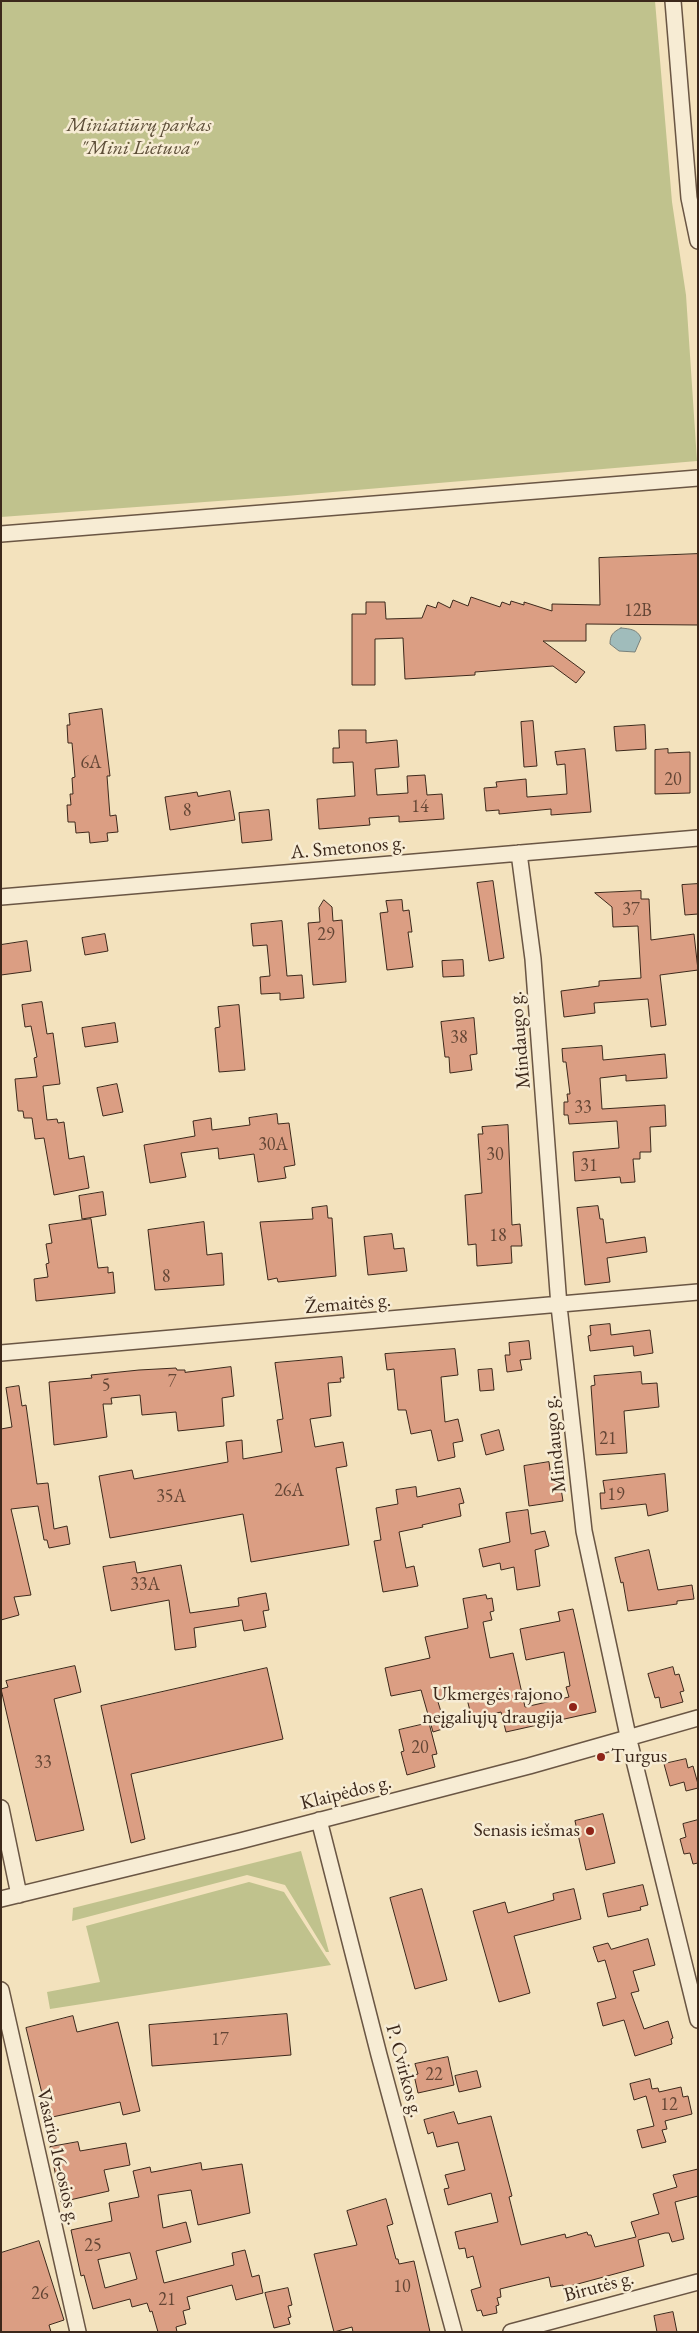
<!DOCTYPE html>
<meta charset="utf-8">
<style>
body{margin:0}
#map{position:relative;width:699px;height:2333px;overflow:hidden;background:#f3e2bd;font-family:"EB Garamond",serif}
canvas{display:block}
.frame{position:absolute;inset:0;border:2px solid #3c281b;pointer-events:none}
</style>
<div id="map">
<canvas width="699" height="2333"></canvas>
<div class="frame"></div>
</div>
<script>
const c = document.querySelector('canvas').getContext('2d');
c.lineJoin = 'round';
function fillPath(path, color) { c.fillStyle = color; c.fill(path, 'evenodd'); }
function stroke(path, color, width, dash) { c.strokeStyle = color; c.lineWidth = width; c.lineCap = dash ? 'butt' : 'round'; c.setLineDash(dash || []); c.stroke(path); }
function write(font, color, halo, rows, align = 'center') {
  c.font = font + ' "EB Garamond",serif'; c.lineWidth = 5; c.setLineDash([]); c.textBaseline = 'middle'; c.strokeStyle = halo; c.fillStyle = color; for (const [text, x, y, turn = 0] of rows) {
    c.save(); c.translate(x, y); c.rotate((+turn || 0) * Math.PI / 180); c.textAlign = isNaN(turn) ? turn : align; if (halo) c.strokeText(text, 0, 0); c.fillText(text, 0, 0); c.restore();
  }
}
fillPath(new Path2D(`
 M1,1H655L672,202L686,295L697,461L286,496L1,517Z
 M301,1851L329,1952H326L285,1885L247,1875L72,1921L73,1908Z
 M249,1882L284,1892L331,1965L50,2009L47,1992L100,1982L86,1926Z`), '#c0c28d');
const water = new Path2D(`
 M621,628C630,629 637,629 641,638L635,652L619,651L610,644C610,635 613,632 621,628Z`);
fillPath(water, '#a0bcbb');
stroke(water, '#78817b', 1);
const building = new Path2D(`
 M698,554V625L586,624V641H543L585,672L576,683L553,666L475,672V675L405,679L403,638L375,639V685H352V614H366V602H385L386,619L422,618L427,605L436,608L438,602L450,608L453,600L468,606L471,597L500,607L502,602L510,605L511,601L524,605V602L552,611V604L600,605L599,558Z
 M102,709L110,776H107L110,816L116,815L118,832L107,833L108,841L90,843L89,832L76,833L75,822H68L67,805H71L70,794H73L72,778L75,777L72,743H68L67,725H70L69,714Z
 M533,721L537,766L524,767L521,722Z
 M645,725L646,749L616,751L614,727Z
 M339,730H366V743L397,740L399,767L375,769L377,795L408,793L407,776L425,775L427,795L442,794L444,819L399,822V816L369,818L370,825L319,829L317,799L355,796L353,762L333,763V748H339Z
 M585,749L591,812L551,815V809L499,814V810L486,811L484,788L497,787L496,782L526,779L527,797L567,794L565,764L557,765L555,752Z
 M668,749V753L690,752V793L655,794V750Z
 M230,791L235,820L170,830L165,797L197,792L198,796Z
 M269,810L272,840L242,843L239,813Z
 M493,881L504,958L489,961L477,883Z
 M698,884V914L685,915L682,885Z
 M641,891V899H649L651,940L694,934L698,970L660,975L666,1025L651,1027L648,999L594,1003L595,1013L564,1017L561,991L599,986V981L641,978L638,926L613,927L612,907L595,893Z
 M324,900L332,907L333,921L342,920L346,982L313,985L308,923L320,922L319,908Z
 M402,900L403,911L409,910L412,932H408L413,967L387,970L380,913L388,912L386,901Z
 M282,921L287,976L302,975L304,998L280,1000V993L261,994L260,977L270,976L267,945L253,946L251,924Z
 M105,934L108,951L85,955L82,938Z
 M27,941L31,971L1,975V945Z
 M463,960L464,976L443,977L442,961Z
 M42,1002L47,1034L53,1033L60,1084L43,1086L47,1120L57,1119L58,1123L64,1122L69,1159L84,1156L89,1188L54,1195L44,1138L35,1139L32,1118H24L23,1111H18L15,1079L37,1077L34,1058L37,1057L31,1026L25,1027L22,1005Z
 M239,1005L245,1070L219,1072L215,1028L220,1027L218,1007Z
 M474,1018L477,1054L470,1055L472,1070L450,1073L449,1057H445L441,1022Z
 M115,1023L118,1042L85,1047L82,1028Z
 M602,1046L603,1060L665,1054L667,1078L626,1081V1075L600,1078L602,1109L665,1105L666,1126L650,1127L651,1152H640V1159H633L635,1182L621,1183L620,1177L575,1181L573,1152L619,1148L617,1121L569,1124L568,1115H564V1102H568L567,1094H570L566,1062H563L562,1049Z
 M117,1084L123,1112L103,1116L97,1088Z
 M277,1114L278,1124L289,1123L295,1165L284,1167L286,1178L258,1182L254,1154L219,1159L218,1148L181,1153L186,1177L150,1183L144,1145L195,1136L193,1121L211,1118L212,1130L250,1125L249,1118Z
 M508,1125L512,1225L520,1224L522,1246H511L512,1263L477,1266L476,1244L468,1245L465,1195L482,1193L478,1134H483L482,1127Z
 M103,1192L106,1215L82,1219L79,1196Z
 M327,1206L328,1218H332L336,1276L278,1282L277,1278L268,1280L260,1222L313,1219L312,1208Z
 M598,1206L600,1219H603L606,1243L645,1237L647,1252L607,1258L610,1282L585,1285L577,1208Z
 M91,1219L98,1268L108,1267V1273L113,1272L115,1293L36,1301L34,1279L48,1277L46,1264L49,1263L46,1244L52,1243L49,1225Z
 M204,1222L207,1255L222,1253L224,1285L155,1290L148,1230Z
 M392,1234L394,1249L404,1248L407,1271L368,1275L364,1237Z
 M610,1324L611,1335L650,1330L653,1353L634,1356L633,1346L590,1351L588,1336L591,1335L590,1326Z
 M529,1341L531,1359L520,1360L522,1370L507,1372L505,1355H510L509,1343Z
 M455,1349L458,1375L441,1377L445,1422L458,1419L463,1441L453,1443L455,1457L438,1461L431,1430L411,1434L406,1410H398L394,1369L387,1370L385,1354Z
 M342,1357L344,1378H340L341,1382L328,1383L331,1416L310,1419L315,1447L343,1442L347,1466L336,1468L349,1545L251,1562L243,1514L110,1538L99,1476L132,1470L134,1479L228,1462L226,1442L242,1440L243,1459L282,1452L277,1420L283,1419L275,1363Z
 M231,1367L234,1396L222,1398L224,1426L178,1431L176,1412L142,1415L140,1395L111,1398L112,1404H103L107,1437L54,1445L49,1382L92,1378L91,1375L139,1370L176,1368L177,1370H185V1372Z
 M492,1369L494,1390L480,1391L478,1370Z
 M641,1372L642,1384L657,1383L659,1407L624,1411L627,1453L596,1455L591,1386L595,1385L594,1376Z
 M19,1386L22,1406L26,1405L37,1484L48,1483L54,1529L67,1526L70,1544L49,1548L47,1540H44L38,1506L11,1509L31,1595L14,1597L19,1615L1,1620V1429L12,1427L6,1388Z
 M499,1430L504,1450L486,1455L481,1435Z
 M549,1462L551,1477L559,1476L563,1501L529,1506L524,1466Z
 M665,1474L668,1511L648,1516L646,1504L601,1509L600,1493H605L603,1481Z
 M416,1487L417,1497L460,1488L464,1503L459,1504L461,1516L422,1525L423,1527L399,1532L406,1568L414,1566L418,1586L383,1592L374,1541L381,1540L376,1508L398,1504L396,1490Z
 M528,1510L531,1534L545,1531L549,1546L535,1550L540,1586L517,1590L514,1567L501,1570L500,1563L483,1567L479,1549L510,1542L506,1513Z
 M649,1550L658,1590L692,1585L694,1599L677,1601V1604L628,1611L623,1582L621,1583L615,1558Z
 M135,1562L137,1573L181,1565L190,1613L239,1606L238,1598L266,1593L269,1610L263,1611L266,1627L244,1631L242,1620L194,1628L196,1647L175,1650L169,1600L111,1611L103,1567Z
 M486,1595L487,1599L492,1598L494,1611L490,1612L492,1620L483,1622L490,1658L513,1653L525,1707L569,1697L566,1687L570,1686L564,1652L526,1660L520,1629L560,1621L558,1612L573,1609L596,1712L506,1732L501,1712L472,1719L466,1695L438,1702L446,1728L433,1732L421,1690L391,1696L385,1668L430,1658L425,1637L468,1628L463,1599Z
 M75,1666L81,1692L54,1699L84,1830L36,1841L1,1689L8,1687L6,1681Z
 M673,1667L675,1675L679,1674L684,1691L680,1692L683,1702L661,1708L659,1697L655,1698L648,1674Z
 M267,1668L283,1739L131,1774L145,1839L131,1843L101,1706Z
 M429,1723L437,1754L432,1755L435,1767L407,1775L401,1752L404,1751L399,1730Z
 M686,1759L688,1768L693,1766L698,1784V1788L686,1791L684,1782L670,1786L664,1764Z
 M603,1814L615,1863L586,1870L575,1821Z
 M698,1820V1863L693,1864L690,1853L684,1854L680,1839L686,1837L683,1824Z
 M643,1885L648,1905L640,1907L641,1910L608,1917L603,1894Z
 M422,1889L447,1980L415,1989L390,1898Z
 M574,1889L581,1919L514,1936L530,1993L499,2002L473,1911L505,1902L508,1913L554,1900L553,1894Z
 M648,1939L655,1965L633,1971L639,1991L631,1993L644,2029L668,2021L673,2038L671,2039L672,2044L635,2056L624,2020L603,2026L597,2003L616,1998L605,1960L598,1962L593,1947L608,1943L611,1949Z
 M287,2014L291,2055L152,2066L149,2025Z
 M73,2016L77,2032L118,2022L140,2111L123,2115L120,2102L48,2118L26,2028Z
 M448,2057L454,2085L418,2093L414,2075L418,2074L415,2064Z
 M477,2071L481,2087L459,2092L455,2076Z
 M650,2079L652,2089L658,2088L659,2092L681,2087L683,2097L688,2096L692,2114L665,2121L667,2129L662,2130L666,2142L642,2148L637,2130L654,2126L646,2096L634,2100L630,2084Z
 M454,2112L458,2124L491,2116L512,2196L509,2197L521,2245L565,2234L566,2238L587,2232L588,2235H591L595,2247L636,2237L631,2222L659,2214L653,2194L677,2187L673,2175L698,2169V2196L675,2202L684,2239L672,2242L669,2233H665L638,2240L644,2266L563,2288V2285L551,2287L549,2277L500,2289L501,2297L497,2298L499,2305L496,2306L497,2313L483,2316L481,2310L477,2311L471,2290L481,2287L473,2256L467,2258L465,2248L459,2249L455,2232L498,2222L491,2193L448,2205L444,2189L449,2188L445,2175L465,2170L458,2142L437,2147L433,2132L428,2134L424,2120Z
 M78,2142L80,2151L126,2143L130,2165L104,2170L109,2191L61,2202L50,2147Z
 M201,2163L202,2170L242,2164L250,2213L198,2225L191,2190L158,2195L163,2228L186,2222L191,2242L156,2251L164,2283L234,2265L232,2253L245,2250L252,2277L259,2275L263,2293L236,2300L232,2285L187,2297L190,2309L183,2311L186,2324L176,2327L177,2332H158L152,2311L150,2312L147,2303L132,2307L130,2299L93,2309L84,2275L81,2276L71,2230L112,2221L109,2203L139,2197L133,2171L150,2167L151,2172ZM130,2253L137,2279L105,2288L98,2260Z
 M386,2199L393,2224L387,2226L396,2259H398L399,2264L414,2261L430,2332H353L352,2327L334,2332L314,2254L357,2245L347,2211Z
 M39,2241L64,2320L49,2325L51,2332H1V2253Z
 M288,2288L292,2305L288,2306L291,2317L288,2318L290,2324L274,2328L265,2293Z
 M673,2312L677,2332H657L654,2316Z`);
fillPath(building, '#db9e83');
stroke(building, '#3c281b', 1);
const minor = new Path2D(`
 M673,1L689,198L698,241
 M1,534L698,478
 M519,853L533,959L559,1306L584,1531L628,1736L698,2020
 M1,897L698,838
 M1,1353L698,1292
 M1,1808L19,1895
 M319,1820L379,2055L454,2332
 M1,1899L240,1841L529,1766L698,1718
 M1,1990L78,2332
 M511,2332L698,2282`);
stroke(minor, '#6a5644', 18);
stroke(minor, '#f7ecd4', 15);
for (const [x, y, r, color] of [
 [573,1707,5,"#8f2418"],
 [601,1757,5,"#8f2418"],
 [590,1831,5,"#8f2418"]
]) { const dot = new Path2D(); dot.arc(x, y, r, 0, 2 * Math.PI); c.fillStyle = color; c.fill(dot); stroke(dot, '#f7ecd4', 2); }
write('18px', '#644635', null, [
 ["12B",638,611],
 ["6A",91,763],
 ["20",673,780],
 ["14",420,807],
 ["8",187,811],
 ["37",631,910],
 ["29",326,935],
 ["38",459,1038],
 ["33",583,1108],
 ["30A",273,1145],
 ["30",495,1155],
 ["31",589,1166],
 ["18",498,1236],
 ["8",166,1277],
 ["7",172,1382],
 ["5",106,1386],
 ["21",608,1439],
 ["26A",289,1491],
 ["19",616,1495],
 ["35A",171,1497],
 ["33A",145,1585],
 ["20",420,1748],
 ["33",43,1763],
 ["17",220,2040],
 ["22",434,2075],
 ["12",669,2105],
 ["25",93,2246],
 ["10",402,2287],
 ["26",40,2294],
 ["21",167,2300]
]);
write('italic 20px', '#5d4e38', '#f7ecd4', [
 ["Miniatiūrų parkas",139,126],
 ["\"Mini Lietuva\"",139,149]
]);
write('20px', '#3c281b', '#f7ecd4', [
 ["A. Smetonos g.",348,848,-5],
 ["Mindaugo g.",520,1040,-95],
 ["Žemaitės g.",348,1304,-5],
 ["Mindaugo g.",555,1444,-96],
 ["Klaipėdos g.",346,1793,-14],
 ["P. Cvirkos g.",404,2071,75],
 ["Vasario 16-osios g.",58,2157,77],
 ["Birutės g.",599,2287,-15]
]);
write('20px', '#3c281b', '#f7ecd4', [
 ["Ukmergės rajono",563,1695],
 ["neįgaliųjų draugija",563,1718],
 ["Turgus",611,1757,"left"],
 ["Senasis iešmas",580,1831]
], 'right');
</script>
